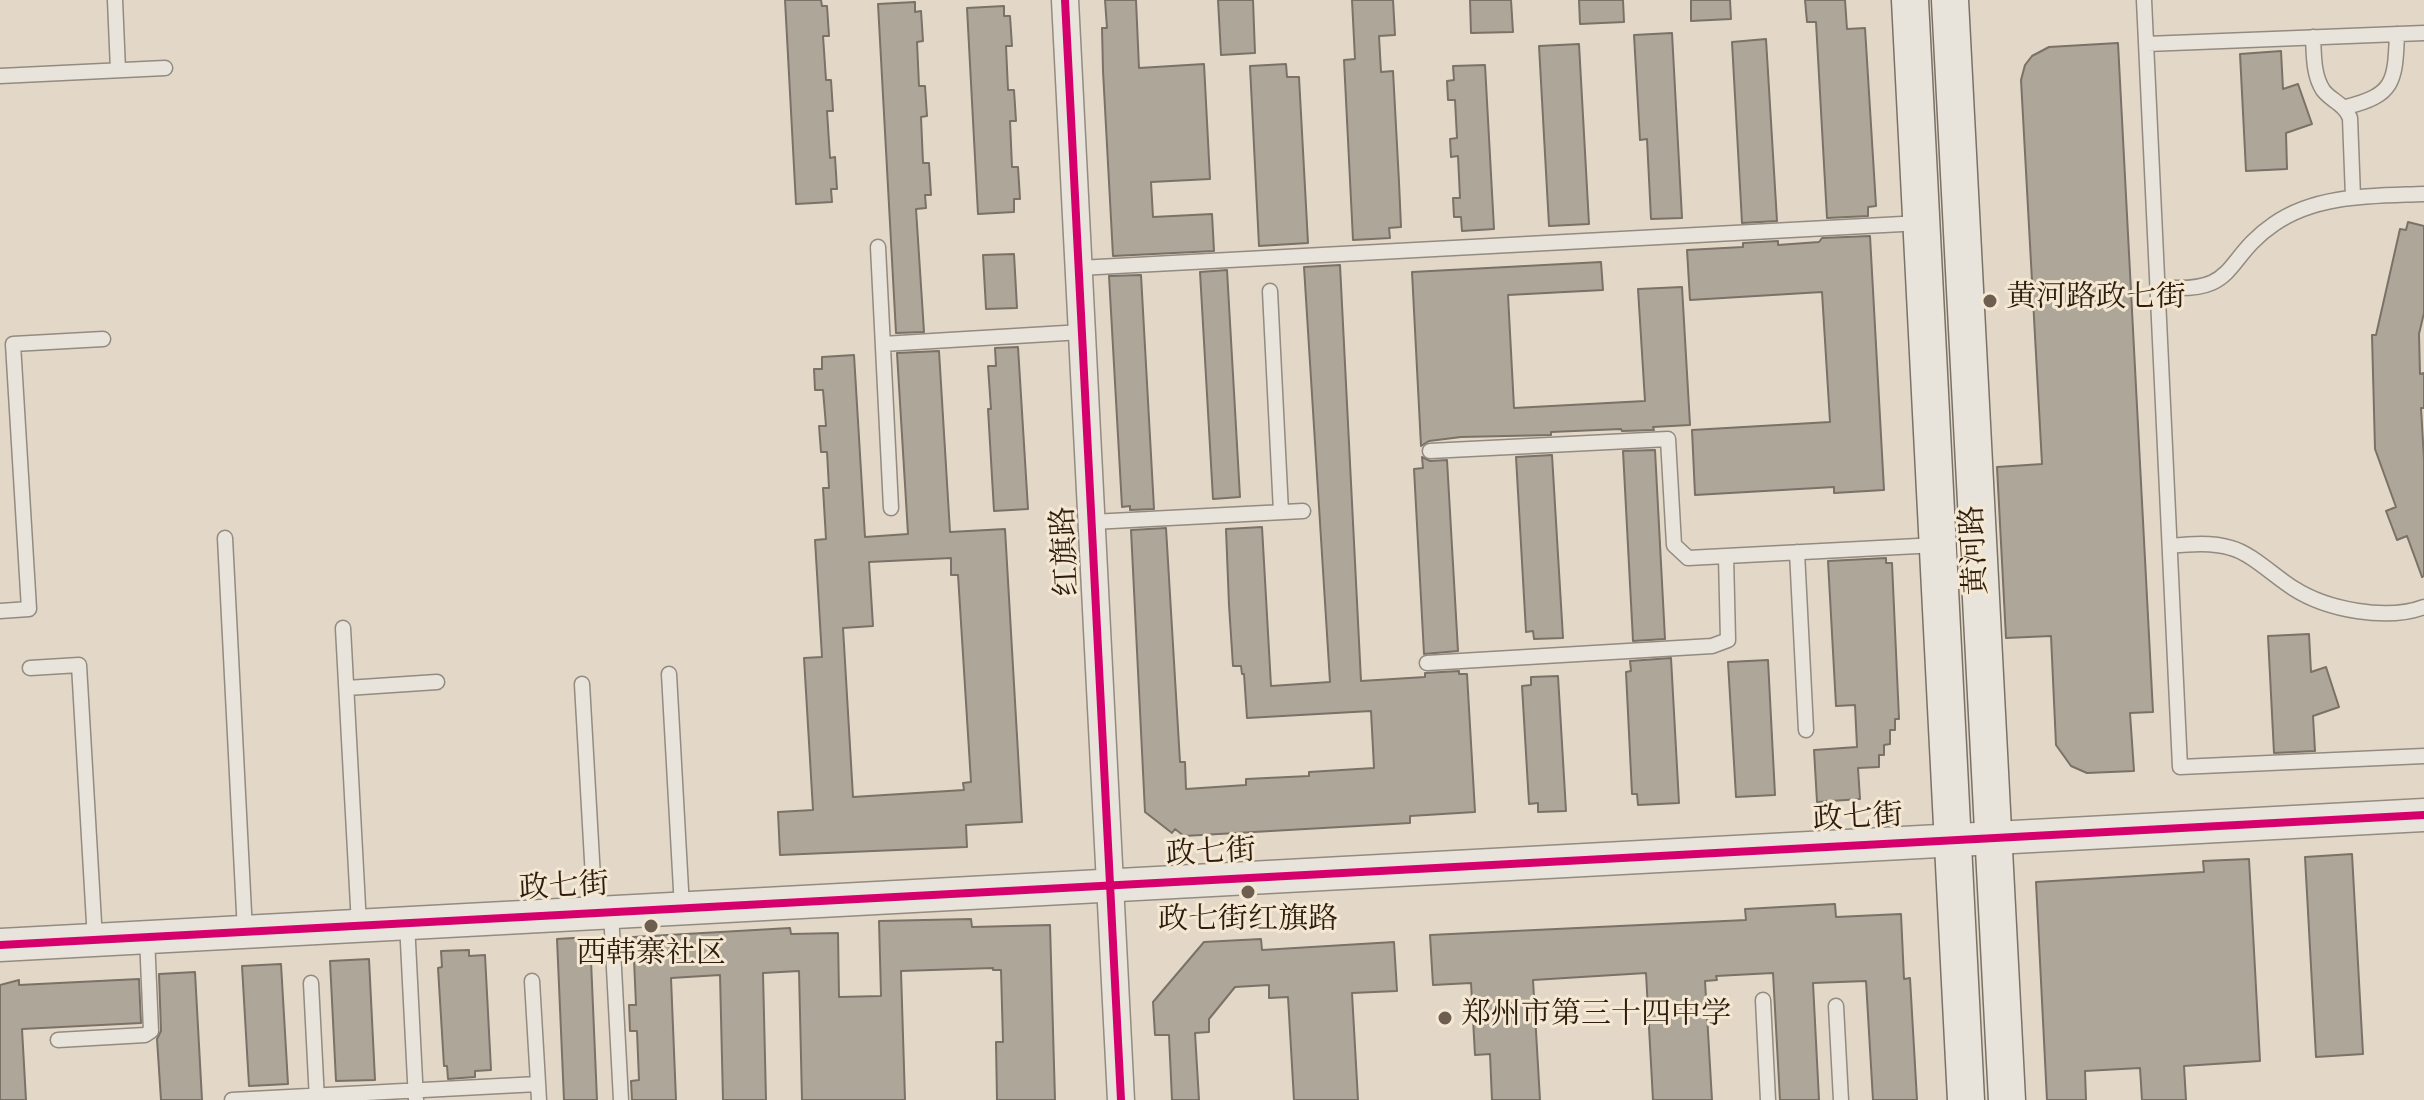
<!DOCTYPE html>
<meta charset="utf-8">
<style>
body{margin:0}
canvas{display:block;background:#e3d8c7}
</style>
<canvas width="2424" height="1100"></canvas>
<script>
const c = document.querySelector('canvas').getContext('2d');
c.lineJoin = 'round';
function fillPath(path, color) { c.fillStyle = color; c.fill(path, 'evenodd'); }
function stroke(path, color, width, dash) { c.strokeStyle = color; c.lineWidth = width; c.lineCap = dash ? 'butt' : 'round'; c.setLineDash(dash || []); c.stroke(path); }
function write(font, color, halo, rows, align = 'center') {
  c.font = font + ' "Sorts Mill Goudy","Noto Serif SC",serif'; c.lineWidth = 6; c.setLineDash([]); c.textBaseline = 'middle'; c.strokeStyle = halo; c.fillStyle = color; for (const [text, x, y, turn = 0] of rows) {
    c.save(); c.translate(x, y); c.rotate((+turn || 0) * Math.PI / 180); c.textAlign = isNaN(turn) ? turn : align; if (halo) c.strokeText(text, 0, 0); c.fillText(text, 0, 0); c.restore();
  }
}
const building = new Path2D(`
 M785,0H821L822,6H827L829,36H823L826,80H831L833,111H827L830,158L835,157L837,189H831L832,202L796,204Z
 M1105,0H1136L1139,68L1204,64L1210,179L1151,182L1153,217L1212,214L1214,251L1113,256L1103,71L1102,28H1107Z
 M1218,0H1253L1255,53L1221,55Z
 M1352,0H1393L1395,35L1379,36L1381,72L1393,71L1399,182L1401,227L1389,228L1390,238L1353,240L1344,60L1355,59Z
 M1470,0H1511L1513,32L1471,33Z
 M1579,0H1623L1624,22L1580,24Z
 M1691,0H1730L1731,19L1691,21Z
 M1805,0H1845L1847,29L1865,28L1876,206L1868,207V216L1827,218L1816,22H1807Z
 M915,2V12L921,11L923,41L917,42L919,86H925L927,116L921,117L923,163H929L931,195H925L926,208L916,209L924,332L896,333L878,4Z
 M1004,6V16H1010L1012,46H1006L1008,90H1014L1016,121H1010L1012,167H1018L1020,199H1014V212L978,214L967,8Z
 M1672,33L1682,218L1651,219L1647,139L1640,140L1634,35Z
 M1766,39L1777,221L1742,223L1732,42Z
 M2118,43L2153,712L2130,713L2134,771L2087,773L2071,766L2056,745L2051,636L2006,638L1997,467L2042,464L2021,80L2025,65L2032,56L2049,47Z
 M1579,44L1589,224L1549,226L1539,46Z
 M2281,51L2283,89L2298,84L2312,124L2286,133L2287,169L2246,171L2240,54Z
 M1286,64L1287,77H1299L1308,243L1259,246L1250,66Z
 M1485,65L1494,229L1462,231L1461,217H1454L1453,198H1460L1458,156L1451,157L1450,139L1457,138L1455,100H1448L1447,81L1454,80L1453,66Z
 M2408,222L2424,226V313L2419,334L2420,374L2424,373V408H2421L2424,459V576L2422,577L2407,536L2397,540L2386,511L2396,507L2375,449L2372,335H2376L2400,229L2406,230Z
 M1870,236L1884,490L1834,493V487L1695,495L1692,430L1830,422L1822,292L1690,300L1687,250L1743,247V243L1778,241V245L1819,242L1822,238Z
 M1014,254L1017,308L986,309L983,255Z
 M1601,262L1603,290L1508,295L1514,408L1645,401L1638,289L1682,287L1690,425L1653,427L1654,430L1622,431L1621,429L1551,432V435L1461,437L1429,441L1421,446L1412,272Z
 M1340,265L1361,681L1425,677V673L1459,671V674H1467L1475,812L1410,816V823L1184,836L1175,829L1172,833L1145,812L1131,530L1166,528L1180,762H1185L1186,789L1246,785V779L1309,776V772L1374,768L1371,711L1247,718L1244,674H1242L1241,666H1233L1229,605L1226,529L1262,527L1271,686L1330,682L1304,267Z
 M1227,270L1240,497L1213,499L1200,272Z
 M1141,275L1154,509L1130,510V506L1122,507L1109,276Z
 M1018,347L1028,509L994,511L988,409H991L988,366H996L995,348Z
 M939,351L950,532L1005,529L1022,822L966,825L967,847L780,855L778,812L813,810L804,658L822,657L815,540L826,539L823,488H829L827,452H821L819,426H826L823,390H815L814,369H822V357L854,355L865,537L908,534L897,353ZM951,558V575H958L971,782L963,783L964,790L853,797L843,628L873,626L869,562Z
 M1655,450L1665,639L1633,641L1623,451Z
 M1552,455L1563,638L1534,639L1533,631L1526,632L1516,457Z
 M1422,457L1430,461L1447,460L1458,651L1424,654L1414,469L1423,468Z
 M1886,558V563H1892L1899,719H1895V730H1890V744L1884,745V755H1879V767L1858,768L1860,799L1817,802L1814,750L1857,747L1855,705L1836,706L1828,561Z
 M2309,634L2311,672L2326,667L2339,707L2313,716L2315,751L2274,753L2268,636Z
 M1671,658L1679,803L1638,805L1637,794H1632L1626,672L1631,671L1630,661Z
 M1768,660L1775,795L1736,797L1728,662Z
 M1558,676L1566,811L1538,812V803L1529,804L1522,686L1531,685V677Z
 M2352,854L2363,1054L2316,1057L2305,857Z
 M2249,859L2260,1061L2184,1066L2186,1100H2142L2140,1068L2085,1071L2086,1100H2047L2036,882L2204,872L2203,861Z
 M1835,904L1836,917L1901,914L1904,979L1910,978L1917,1100H1873L1866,981L1813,983L1819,1100H1780L1773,973L1716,976L1717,980L1705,981L1712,1100H1653L1646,973L1533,980L1540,1100H1492L1490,1054L1475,1055L1471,983L1433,985L1430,935L1746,920L1745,909Z
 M971,919L972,927L1050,925L1055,1100H997L996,1042H1003L1001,970H993V968L901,971L905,1100H802L799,971L763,973L766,1100H723L720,975L671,978L676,1100H632L631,1081L639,1080L637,1031H630L629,1005H636L633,937L790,928L791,934L838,933L839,997L881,996L879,921Z
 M590,937L597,1100H564L557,939Z
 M1261,939L1262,950L1394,942L1397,991L1352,993L1358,1100H1294L1288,997L1269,998V985L1235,987L1209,1019V1032L1195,1033L1199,1100H1172L1169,1035H1155L1153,1002L1204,942Z
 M469,950V956L485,955L491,1070L475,1071V1077L448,1079L447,1066H444L438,968L442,967L441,951Z
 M369,959L375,1080L336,1081L330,961Z
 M281,964L288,1084L249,1086L242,966Z
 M195,972L202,1100H161L157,1039L161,1031L159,974Z
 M139,979L141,1023L22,1029L26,1100H0V985L19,980V985Z`);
fillPath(building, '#afa69a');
stroke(building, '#7a7267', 2);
const service = new Path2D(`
 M115,0L118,70
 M2144,0L2180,767L2424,756
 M2313,37C2314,54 2313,75 2323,90C2331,101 2344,103 2350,118L2353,197
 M2147,44L2424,33
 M0,76L165,68
 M2346,107C2395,95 2395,81 2397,34
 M878,247L891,508
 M1079,268L1921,223
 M2158,287C2240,295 2221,260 2274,224C2317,194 2374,196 2424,194
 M1270,291L1281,512
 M883,344L1082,332
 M1430,451L1668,439L1674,545L1688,558L1726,556
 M1092,522L1303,511
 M225,538L245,932
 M2170,546C2190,544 2212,542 2231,548C2251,553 2275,577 2293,588C2327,610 2387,621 2424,607
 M1797,552L1806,730
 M0,611L29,609L13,344L103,339
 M343,628L359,925
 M1427,663L1712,646L1728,640L1726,556L1937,545
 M30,668L79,665L95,940
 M669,674L682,908
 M582,684L595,913
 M347,688L437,682
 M611,912L621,1100
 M407,923L416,1100
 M532,981L539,1100
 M311,983L317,1100
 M1763,1000L1768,1100
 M1836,1006L1841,1100
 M58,1040L145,1035L151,1031L147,937
 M232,1100L538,1084`);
const minor = new Path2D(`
 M1065,0L1121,1100`);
const tertiary = new Path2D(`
 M0,945L2424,815`);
const secondary = new Path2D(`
 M1910,0L1966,1100
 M1950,0L2007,1100`);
stroke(service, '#938b80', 17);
stroke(minor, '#938b80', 29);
stroke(tertiary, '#938b80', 35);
stroke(secondary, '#7a7267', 39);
stroke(service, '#e8e3db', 14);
stroke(minor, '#e8e3db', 26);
stroke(tertiary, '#e8e3db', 32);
stroke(secondary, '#e8e3db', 36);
stroke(new Path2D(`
 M1065,0L1121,1100
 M0,945L2424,815`), '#d6006c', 8);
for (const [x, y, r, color] of [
 [1990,301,8,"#6d5e4f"],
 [1248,892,8,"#6d5e4f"],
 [651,926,8,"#6d5e4f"],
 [1445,1018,8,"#6d5e4f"]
]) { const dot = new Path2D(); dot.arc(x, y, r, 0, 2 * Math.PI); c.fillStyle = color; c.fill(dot); stroke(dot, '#f4e8d3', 3); }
write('30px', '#2e1c0f', '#f4e8d3', [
 ["黄河路政七街",2006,301],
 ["政七街红旗路",1248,923,"center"],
 ["西韩寨社区",651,957,"center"],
 ["郑州市第三十四中学",1461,1018]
], 'left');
write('30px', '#2e1c0f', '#f4e8d3', [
 ["黄河路",1978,550,-93],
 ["红旗路",1069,551,-93],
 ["政七街",1858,821,-3],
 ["政七街",1211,856,-3],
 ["政七街",564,890,-3]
]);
</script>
